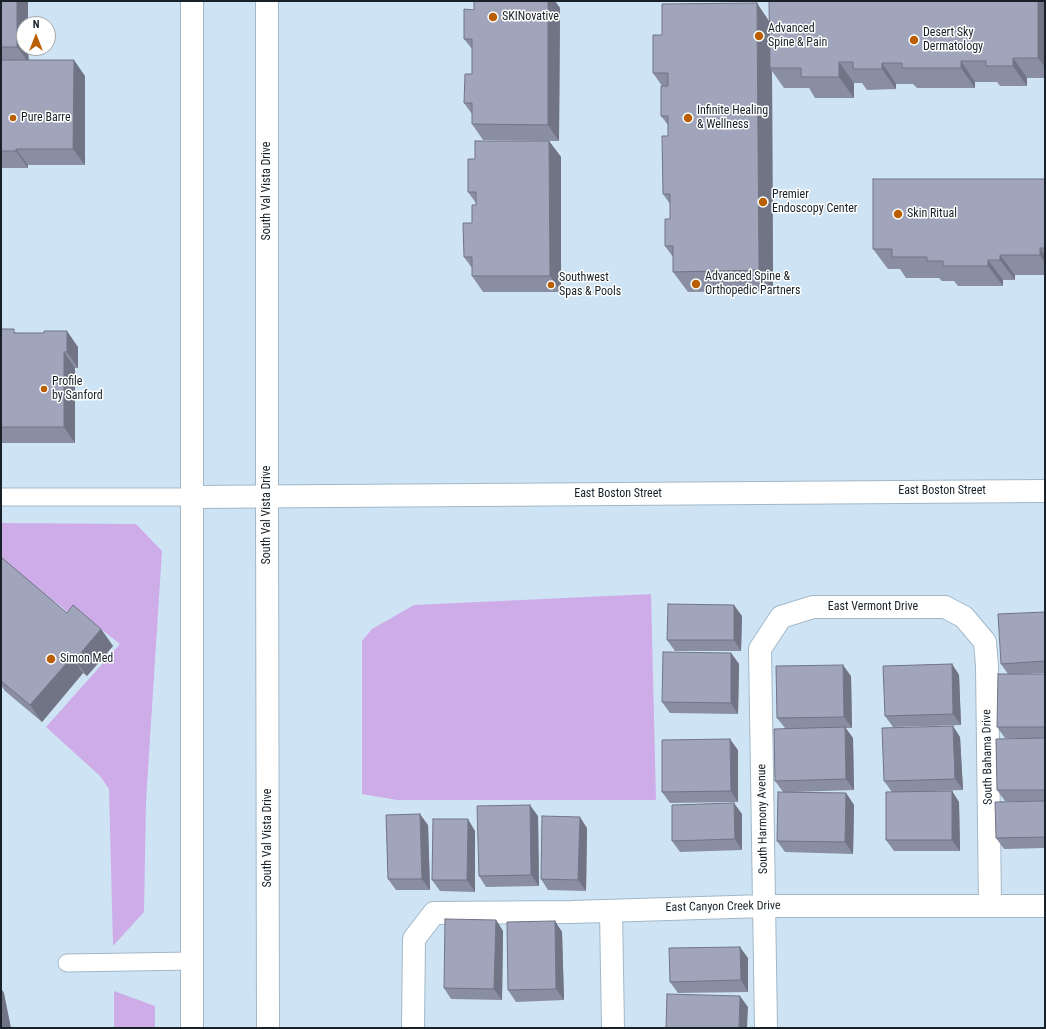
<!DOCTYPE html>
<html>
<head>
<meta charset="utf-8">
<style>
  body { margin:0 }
  #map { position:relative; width:1046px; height:1029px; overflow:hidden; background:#cee4f5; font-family:"Roboto Condensed",sans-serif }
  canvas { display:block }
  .frame { position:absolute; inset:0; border:2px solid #182127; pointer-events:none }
  .north { position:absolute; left:16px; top:16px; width:40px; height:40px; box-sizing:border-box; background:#fff; border:1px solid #a3a6a9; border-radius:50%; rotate:0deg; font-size:11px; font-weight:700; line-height:16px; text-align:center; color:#182127 }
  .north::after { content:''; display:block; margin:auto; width:14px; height:18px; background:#b95f01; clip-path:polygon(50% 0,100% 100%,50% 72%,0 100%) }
</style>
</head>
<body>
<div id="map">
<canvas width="1046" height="1029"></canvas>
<div class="frame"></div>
<div class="north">N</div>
</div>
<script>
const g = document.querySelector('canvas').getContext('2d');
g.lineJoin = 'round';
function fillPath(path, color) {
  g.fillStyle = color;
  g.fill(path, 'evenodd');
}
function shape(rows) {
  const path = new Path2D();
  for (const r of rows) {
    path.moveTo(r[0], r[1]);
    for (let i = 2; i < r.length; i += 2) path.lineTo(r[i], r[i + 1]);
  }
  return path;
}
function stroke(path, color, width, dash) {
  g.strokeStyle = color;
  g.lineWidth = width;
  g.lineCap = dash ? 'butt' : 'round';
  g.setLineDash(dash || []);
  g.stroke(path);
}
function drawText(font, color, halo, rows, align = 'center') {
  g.font = font + ' "Roboto Condensed",sans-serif';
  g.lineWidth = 3;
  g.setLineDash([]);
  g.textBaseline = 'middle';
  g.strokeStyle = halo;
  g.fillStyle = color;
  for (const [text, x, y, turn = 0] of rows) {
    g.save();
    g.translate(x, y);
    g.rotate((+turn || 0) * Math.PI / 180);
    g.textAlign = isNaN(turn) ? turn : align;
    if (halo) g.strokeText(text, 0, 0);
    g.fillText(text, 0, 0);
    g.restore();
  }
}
fillPath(shape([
  [1,523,136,524,162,551,146,801,144,912,113,946,109,789,100,776,46,727,120,644,82,614,77,619,8,565,1,572],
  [651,594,656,800,397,800,362,794,362,641,372,629,414,605],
  [114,991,155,1006,155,1028,114,1028]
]), '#ceace8');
const lane = shape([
  [1,497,191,497],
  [67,963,192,961]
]);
const street = shape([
  [191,497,1045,491],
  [611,911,613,1028],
  [413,1028,414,939,434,913,572,912,765,906,1045,906],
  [766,1028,760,649,781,617,813,607,945,607,964,617,985,642,987,666,990,906]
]);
const secondary = shape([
  [192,1,192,1028],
  [267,1,267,497,268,1028]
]);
stroke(lane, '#a2b8c8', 19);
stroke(street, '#a2b8c8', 24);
stroke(secondary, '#a2b8c8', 24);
stroke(lane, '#fff', 17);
stroke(street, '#fff', 22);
stroke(secondary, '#fff', 22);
fillPath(shape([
  [1,1,29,60,85,76,85,165,28,165,28,168,1,168],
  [474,1,555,1,560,8,559,141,483,140,472,124,472,114,464,103,472,74,472,49,464,39,474,10],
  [1045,1,1045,78,1027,78,1027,86,1000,86,997,82,975,82,975,88,917,88,913,84,896,84,896,89,867,90,862,83,854,83,854,98,815,98,809,88,784,88,772,71,773,291,688,292,673,272,673,257,665,246,670,219,670,204,663,194,668,136,668,125,661,116,662,86,653,73,662,35,769,21],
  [549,141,561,157,561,292,483,292,472,276,472,268,464,257,476,205,476,203,468,192,475,159],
  [1045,179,1045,275,1015,275,1015,280,1003,280,1003,286,958,286,954,281,942,281,939,278,906,278,900,269,888,269,873,249],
  [1,329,78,347,78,368,75,368,75,443,1,443],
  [1,557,67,613,101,629,113,646,87,676,83,673,42,722,5,691,1,685],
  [1045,612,1045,673,1019,674,1045,674,1045,801,1005,801,997,790,1026,738,1005,738,997,727,1008,674,1001,664],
  [742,616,741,651,675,651,667,640],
  [731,653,739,664,738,714,670,713,662,702],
  [952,664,959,675,961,725,893,727,885,716],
  [851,676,852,728,845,728,853,738,854,790,795,792,846,793,854,805,853,854,785,852,777,841,783,792,775,781,785,728,777,718],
  [960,737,963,790,904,792,952,791,959,802,960,851,894,851,886,840,892,792,884,781],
  [738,750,738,802,670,803,662,792],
  [1045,801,1045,848,1004,849,996,838],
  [742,814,742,850,680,852,672,841],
  [538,816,539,886,486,887,479,876],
  [428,825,430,890,396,890,388,879],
  [587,828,586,891,548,890,541,879],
  [475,831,475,892,440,891,432,880],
  [496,920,503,931,502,1000,451,999,444,988],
  [555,921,562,932,564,1000,516,1002,508,990],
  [748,958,748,992,678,993,670,982]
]), '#8a8ea2');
fillPath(shape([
  [17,1,28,1,28,24,24,24,24,48,28,48,29,63,17,47],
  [548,1,555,1,560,8,559,141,548,125],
  [1038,1,1045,1,1045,67,1038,58],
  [757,3,771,24,770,68,772,71,773,291,759,270],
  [1013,58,1027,78,1027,86,1013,66],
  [74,60,85,76,85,165,73,149],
  [961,61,975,82,975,88,961,68],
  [839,62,854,83,854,98,839,77],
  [882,63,896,84,896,89,882,69],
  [549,141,561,157,561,292,550,276],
  [16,149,28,165,28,168,16,151],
  [1040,248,1045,255,1045,263,1040,255],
  [1000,255,1015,275,1015,280,1000,260],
  [988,260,1003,280,1003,286,988,266],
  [67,331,78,347,78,368,67,352],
  [64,352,75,368,75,443,64,427],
  [734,605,742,616,741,651,734,640],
  [101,629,113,646,87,676,75,660],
  [731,653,739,664,738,714,731,703],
  [72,657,83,673,42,722,30,705],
  [952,664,959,675,961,725,953,714],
  [843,665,851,676,852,728,844,717],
  [953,726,960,737,963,790,955,779],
  [845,727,853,738,854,790,846,779],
  [730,739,738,750,738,802,731,791],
  [952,791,959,802,960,851,952,840],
  [846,793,854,805,853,854,845,842],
  [734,803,742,814,742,850,735,839],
  [530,805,538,816,539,886,531,875],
  [420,814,428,825,430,890,422,879],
  [580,817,587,828,586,891,578,880],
  [468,819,475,831,475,892,467,880],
  [496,920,503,931,502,1000,494,989],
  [555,921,562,932,564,1000,556,989],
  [740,947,748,958,748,992,741,980],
  [1,988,4,993,11,1028,1,1028],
  [740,996,748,1007,747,1028,739,1028]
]), '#707484');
const building = shape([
  [1,1,17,1,17,47,1,47,1,1],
  [474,1,548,1,548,125,472,124,472,103,464,103,465,74,472,74,472,39,464,39,464,9,474,10,474,1],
  [769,1,1038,1,1038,58,1013,58,1013,66,986,66,986,61,961,61,961,68,902,68,902,63,882,63,882,69,853,69,853,62,839,62,839,77,801,77,801,68,770,68,769,1],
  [757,3,759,270,673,272,673,246,665,246,665,219,670,219,670,194,663,194,662,136,668,136,668,116,661,116,661,86,668,86,668,73,653,73,653,35,662,35,662,4,757,3],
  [1,60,74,60,73,149,16,149,16,151,1,151,1,60],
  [475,141,549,141,550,276,472,276,472,257,464,257,463,223,472,223,472,205,476,205,476,192,468,192,468,159,475,159,475,141],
  [873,179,1045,179,1045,248,1040,248,1040,255,1000,255,1000,260,988,260,988,266,943,266,943,261,927,261,927,257,892,257,892,249,873,249,873,179],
  [1,329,14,329,14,333,44,333,44,331,67,331,67,352,64,352,64,427,1,427,1,329],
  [1,557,67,613,73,605,101,629,75,660,72,657,30,705,1,681,1,557],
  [668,604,734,605,734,640,667,640,668,604],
  [1045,612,1045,661,1001,664,998,614,1045,612],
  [663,652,731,653,731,703,662,702,663,652],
  [952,664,953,714,885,716,883,666,952,664],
  [843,665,844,717,777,718,776,666,843,665],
  [998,674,1045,674,1045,727,997,727,998,674],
  [953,726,955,779,884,781,882,728,953,726],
  [845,727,846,779,775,781,774,729,845,727],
  [1045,738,1045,790,997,790,996,739,1045,738],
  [730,739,731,791,662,792,662,740,730,739],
  [952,791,952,840,886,840,886,792,952,791],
  [778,792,846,793,845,842,777,841,778,792],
  [1045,801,1045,837,996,838,995,802,1045,801],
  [734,803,735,839,672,841,672,805,734,803],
  [530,805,531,875,479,876,477,806,530,805],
  [420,814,422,879,388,879,386,815,420,814],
  [542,816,580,817,578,880,541,879,542,816],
  [433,819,468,819,467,880,432,880,433,819],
  [445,919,496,920,494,989,444,988,445,919],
  [555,921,556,989,508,990,507,922,555,921],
  [740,947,741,980,670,982,669,948,740,947],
  [667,994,740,996,739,1028,666,1028,667,994]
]);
fillPath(building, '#a0a5bc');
stroke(building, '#707484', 1);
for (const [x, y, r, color] of [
  [493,17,5,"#b95f01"],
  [759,36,5,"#b95f01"],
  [914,40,5,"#b95f01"],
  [13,118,4,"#b95f01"],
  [688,118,5,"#b95f01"],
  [763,202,5,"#b95f01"],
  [898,214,5,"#b95f01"],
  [696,284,5,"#b95f01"],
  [551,285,4,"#b95f01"],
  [44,389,4,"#b95f01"],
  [51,659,5,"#b95f01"]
]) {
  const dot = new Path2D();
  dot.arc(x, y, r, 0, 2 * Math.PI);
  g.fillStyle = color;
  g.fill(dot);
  stroke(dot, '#fff', 1.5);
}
drawText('12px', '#182127', '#fff', [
  ["SKINovative",502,17],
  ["Advanced",768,29],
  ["Spine & Pain",768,43],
  ["Desert Sky",923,33],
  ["Dermatology",923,47],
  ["Infinite Healing",697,111],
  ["& Wellness",697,125],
  ["Pure Barre",21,118],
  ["Premier",772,195],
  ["Endoscopy Center",772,209],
  ["Skin Ritual",907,214],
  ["Advanced Spine &",705,277],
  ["Orthopedic Partners",705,291],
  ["Southwest",559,278],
  ["Spas & Pools",559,292],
  ["Profile",52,382],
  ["by Sanford",52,396],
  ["Simon Med",60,659]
], 'left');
drawText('12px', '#182127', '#fff', [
  ["South Val Vista Drive",267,191,-90],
  ["East Boston Street",942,491],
  ["East Boston Street",618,494],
  ["South Val Vista Drive",267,515,-90],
  ["East Vermont Drive",873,607],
  ["South Bahama Drive",988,757,-91],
  ["South Harmony Avenue",763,819,-91],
  ["South Val Vista Drive",268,838,-90],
  ["East Canyon Creek Drive",723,907,-1]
]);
</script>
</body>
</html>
